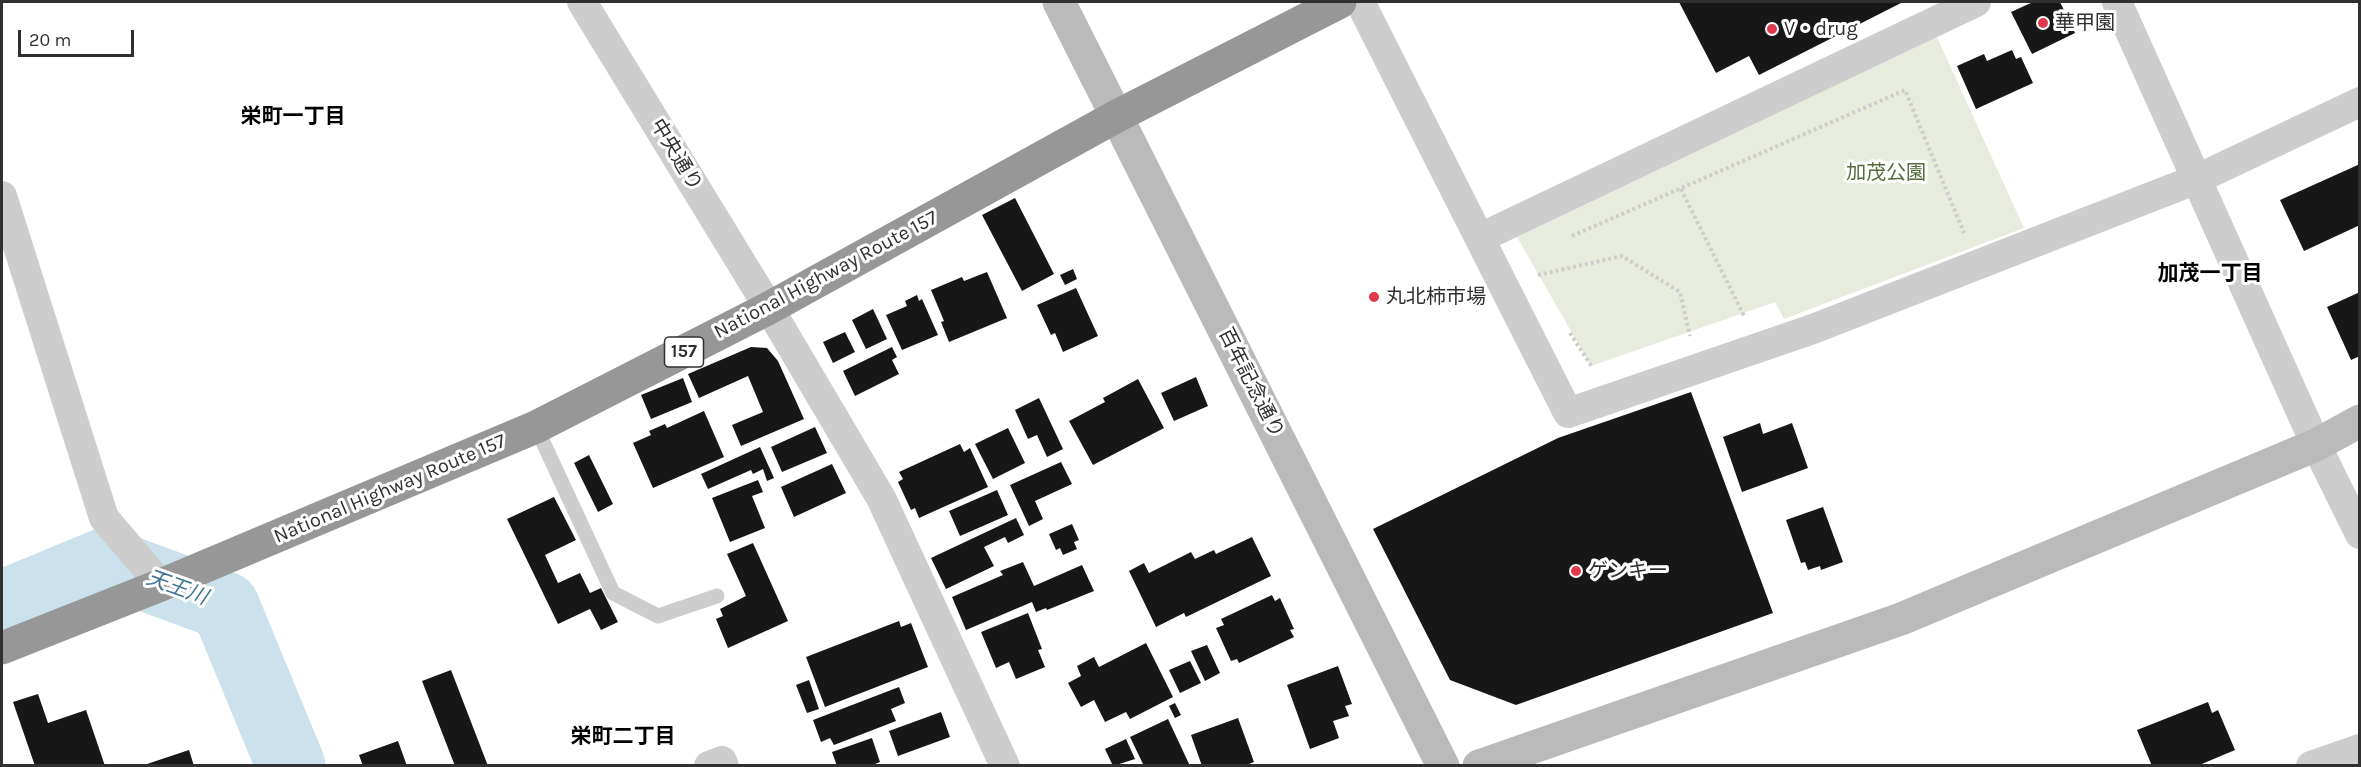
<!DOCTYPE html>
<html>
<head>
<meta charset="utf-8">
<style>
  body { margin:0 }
  #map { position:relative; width:2361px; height:767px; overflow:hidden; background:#fff; font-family:Karla,sans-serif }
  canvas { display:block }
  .frame { position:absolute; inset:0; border:3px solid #303030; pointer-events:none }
  .scale { position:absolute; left:18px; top:30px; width:116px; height:27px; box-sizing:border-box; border:3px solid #303030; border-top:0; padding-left:8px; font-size:18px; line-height:21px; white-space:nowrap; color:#303030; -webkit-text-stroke:4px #fff; paint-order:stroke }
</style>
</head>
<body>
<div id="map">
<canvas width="2361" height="767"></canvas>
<div class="frame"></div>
<div class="scale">20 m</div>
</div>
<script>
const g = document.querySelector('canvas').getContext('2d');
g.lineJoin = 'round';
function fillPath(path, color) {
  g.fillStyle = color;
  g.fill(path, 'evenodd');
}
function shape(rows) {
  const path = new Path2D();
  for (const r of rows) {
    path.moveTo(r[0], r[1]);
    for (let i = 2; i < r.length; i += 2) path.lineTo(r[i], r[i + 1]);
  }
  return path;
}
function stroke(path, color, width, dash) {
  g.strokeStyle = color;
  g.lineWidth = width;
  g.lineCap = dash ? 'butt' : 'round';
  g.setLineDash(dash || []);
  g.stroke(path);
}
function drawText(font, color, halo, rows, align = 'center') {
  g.font = font + ' Karla,"Noto Sans JP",sans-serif';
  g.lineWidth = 6;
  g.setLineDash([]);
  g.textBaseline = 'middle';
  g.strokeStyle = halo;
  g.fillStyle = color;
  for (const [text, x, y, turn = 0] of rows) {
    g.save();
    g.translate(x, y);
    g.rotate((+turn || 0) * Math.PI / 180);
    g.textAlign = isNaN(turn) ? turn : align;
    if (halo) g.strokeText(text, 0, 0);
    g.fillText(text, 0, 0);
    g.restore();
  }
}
fillPath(shape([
  [1937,37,2024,228,1784,319,1775,302,1591,366,1517,237]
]), '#e7ecde');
stroke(shape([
  [2,605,106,562,225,606,291,766]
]), '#cbe1ec', 69);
fillPath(shape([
  [1679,2,1903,2,1759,75,1749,56,1716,73],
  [2033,2,2060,2,2075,33,2032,54,2011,12],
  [2012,50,2016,59,2021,57,2033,83,1976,109,1957,66,1984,54,1987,61],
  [2360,164,2360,225,2304,251,2280,200],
  [1015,198,1054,274,1022,291,982,215],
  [1073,269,1077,279,1065,285,1060,275],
  [987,272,1007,318,949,342,941,322,944,321,931,290,962,277,964,281],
  [1076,288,1098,336,1063,352,1055,333,1051,335,1037,305],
  [2360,292,2360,356,2351,360,2327,307],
  [917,295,919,301,922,299,938,335,902,350,886,315,907,306,905,301],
  [873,309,887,339,866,349,852,320],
  [845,332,855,352,833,363,823,342],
  [751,347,767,348,778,361,804,419,741,446,732,425,763,412,748,376,699,398,688,374],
  [892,347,897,357,892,360,899,374,855,396,843,371],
  [1196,377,1208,406,1174,421,1161,393],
  [683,378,692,402,651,419,641,395],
  [1138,379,1164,428,1093,465,1069,421,1105,402,1103,398],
  [1691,392,1773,613,1516,705,1450,680,1373,529,1558,438],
  [1039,398,1063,449,1047,457,1037,435,1028,439,1015,410],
  [704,411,724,457,653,488,633,443,651,435,649,431,665,424,667,428],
  [1760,423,1763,434,1792,423,1808,468,1742,492,1723,437],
  [815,427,827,453,782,472,771,447],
  [1008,428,1025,463,993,479,975,444],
  [960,444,964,452,970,448,988,487,919,518,915,508,911,510,898,482,903,479,899,472],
  [760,447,774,478,767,481,763,469,753,474,751,470,708,489,701,474],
  [589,455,613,504,598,512,574,463],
  [1061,462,1072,484,1035,501,1043,519,1029,526,1010,485],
  [832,464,846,493,794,517,781,487],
  [758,480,763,492,752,496,765,528,730,542,712,498],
  [997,490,1008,515,960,536,949,511],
  [554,497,576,540,545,555,558,583,580,573,590,593,601,588,618,622,601,630,590,609,558,624,507,519],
  [1823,507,1843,562,1821,570,1820,566,1808,570,1805,562,1801,563,1786,520],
  [1016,518,1024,535,1008,543,1005,537,984,547,994,566,946,589,931,558],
  [1072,524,1079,540,1074,542,1077,549,1063,555,1060,548,1056,550,1049,534],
  [1252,537,1271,576,1186,617,1184,613,1156,627,1129,571,1144,563,1149,573,1191,552,1195,559,1214,550,1216,554],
  [753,543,788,621,728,648,716,619,723,616,720,609,746,596,727,554],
  [1023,562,1034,586,1082,565,1094,591,1047,610,1046,608,1036,612,1032,602,966,630,952,597,1003,575,1000,571],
  [1272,595,1275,601,1280,598,1294,629,1290,630,1294,637,1239,663,1237,659,1231,661,1216,628,1224,625,1221,619],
  [1028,613,1042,649,1038,650,1045,667,1016,679,1009,662,996,668,981,632],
  [899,621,901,627,911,623,928,667,825,707,806,657],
  [1146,643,1173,697,1130,719,1126,712,1105,722,1094,700,1081,707,1068,683,1081,676,1077,666,1094,657,1099,667],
  [1207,645,1220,673,1205,681,1191,651],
  [1190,661,1201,683,1180,693,1169,670],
  [1338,666,1352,704,1345,706,1349,716,1333,721,1339,738,1310,749,1287,685],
  [451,670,488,766,455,766,422,681],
  [809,680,819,709,807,713,796,685],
  [899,687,905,703,891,709,896,721,834,745,830,738,821,742,813,720],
  [38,694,48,723,86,710,105,766,35,766,13,702],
  [2208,702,2212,713,2218,710,2235,750,2197,766,2152,766,2137,730],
  [1175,703,1181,715,1175,718,1169,706],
  [941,712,950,737,898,756,889,731],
  [1238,718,1254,762,1244,766,1202,766,1191,735],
  [1168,719,1190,766,1144,766,1130,737],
  [872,738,880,762,870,766,837,766,832,752],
  [1126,739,1135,759,1113,766,1105,749],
  [398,741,407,766,363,766,359,755],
  [189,750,194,766,144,766,144,765]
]), '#171717');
stroke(shape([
  [1681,189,1744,316],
  [1572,236,1905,90,1964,233],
  [1538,275,1622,256,1680,292,1690,336],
  [1570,333,1592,367]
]), '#cdcdcd', 4, [3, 3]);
stroke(shape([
  [536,427,613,593,658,616,717,596]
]), '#cdcdcd', 15);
stroke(shape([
  [582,2,769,308,881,498,1005,766],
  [1360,2,1568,413,1813,329,2197,179,2360,102],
  [2117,2,2316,445,2360,534],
  [2,196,104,518,161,585],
  [1480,238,1976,2],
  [709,766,722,761,724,766],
  [2311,766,2360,749]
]), '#cdcdcd', 30);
stroke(shape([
  [1059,2,1443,766],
  [1479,766,1901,619,2316,445,2360,421]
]), '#bababa', 33);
stroke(shape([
  [2,648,161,585,536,427,769,308,1117,116,1340,2]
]), '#979797', 33);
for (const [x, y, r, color] of [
  [2043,23,6,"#e1384c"],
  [1772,29,6,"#e1384c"],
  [1374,297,6,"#e1384c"],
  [1576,571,6,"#e1384c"]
]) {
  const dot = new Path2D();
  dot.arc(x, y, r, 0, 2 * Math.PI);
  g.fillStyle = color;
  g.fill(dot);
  stroke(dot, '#fff', 2);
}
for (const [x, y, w] of [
  [684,352,39]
]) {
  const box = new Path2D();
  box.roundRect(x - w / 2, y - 15, w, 30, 4.5);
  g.fillStyle = '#fff';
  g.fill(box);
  stroke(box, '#303030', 1.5);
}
drawText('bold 18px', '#303030', null, [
  ["157",684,352]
]);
drawText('20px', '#303030', '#fff', [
  ["華甲園",2055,23],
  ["V・drug",1784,29],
  ["丸北柿市場",1386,297],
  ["ゲンキー",1588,571]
], 'left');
drawText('20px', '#303030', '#fff', [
  ["中央通り",676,155,59],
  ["National Highway Route 157",826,275,-28],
  ["百年記念通り",1251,383,63],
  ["National Highway Route 157",390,489,-23]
]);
drawText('20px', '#556b3e', '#fff', [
  ["加茂公園",1886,173]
]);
drawText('bold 21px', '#000', '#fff', [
  ["栄町一丁目",293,117],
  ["加茂一丁目",2210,274],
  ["栄町二丁目",623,737]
]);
drawText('italic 21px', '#3f7591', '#fff', [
  ["天王川",177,588,20]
]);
</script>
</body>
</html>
